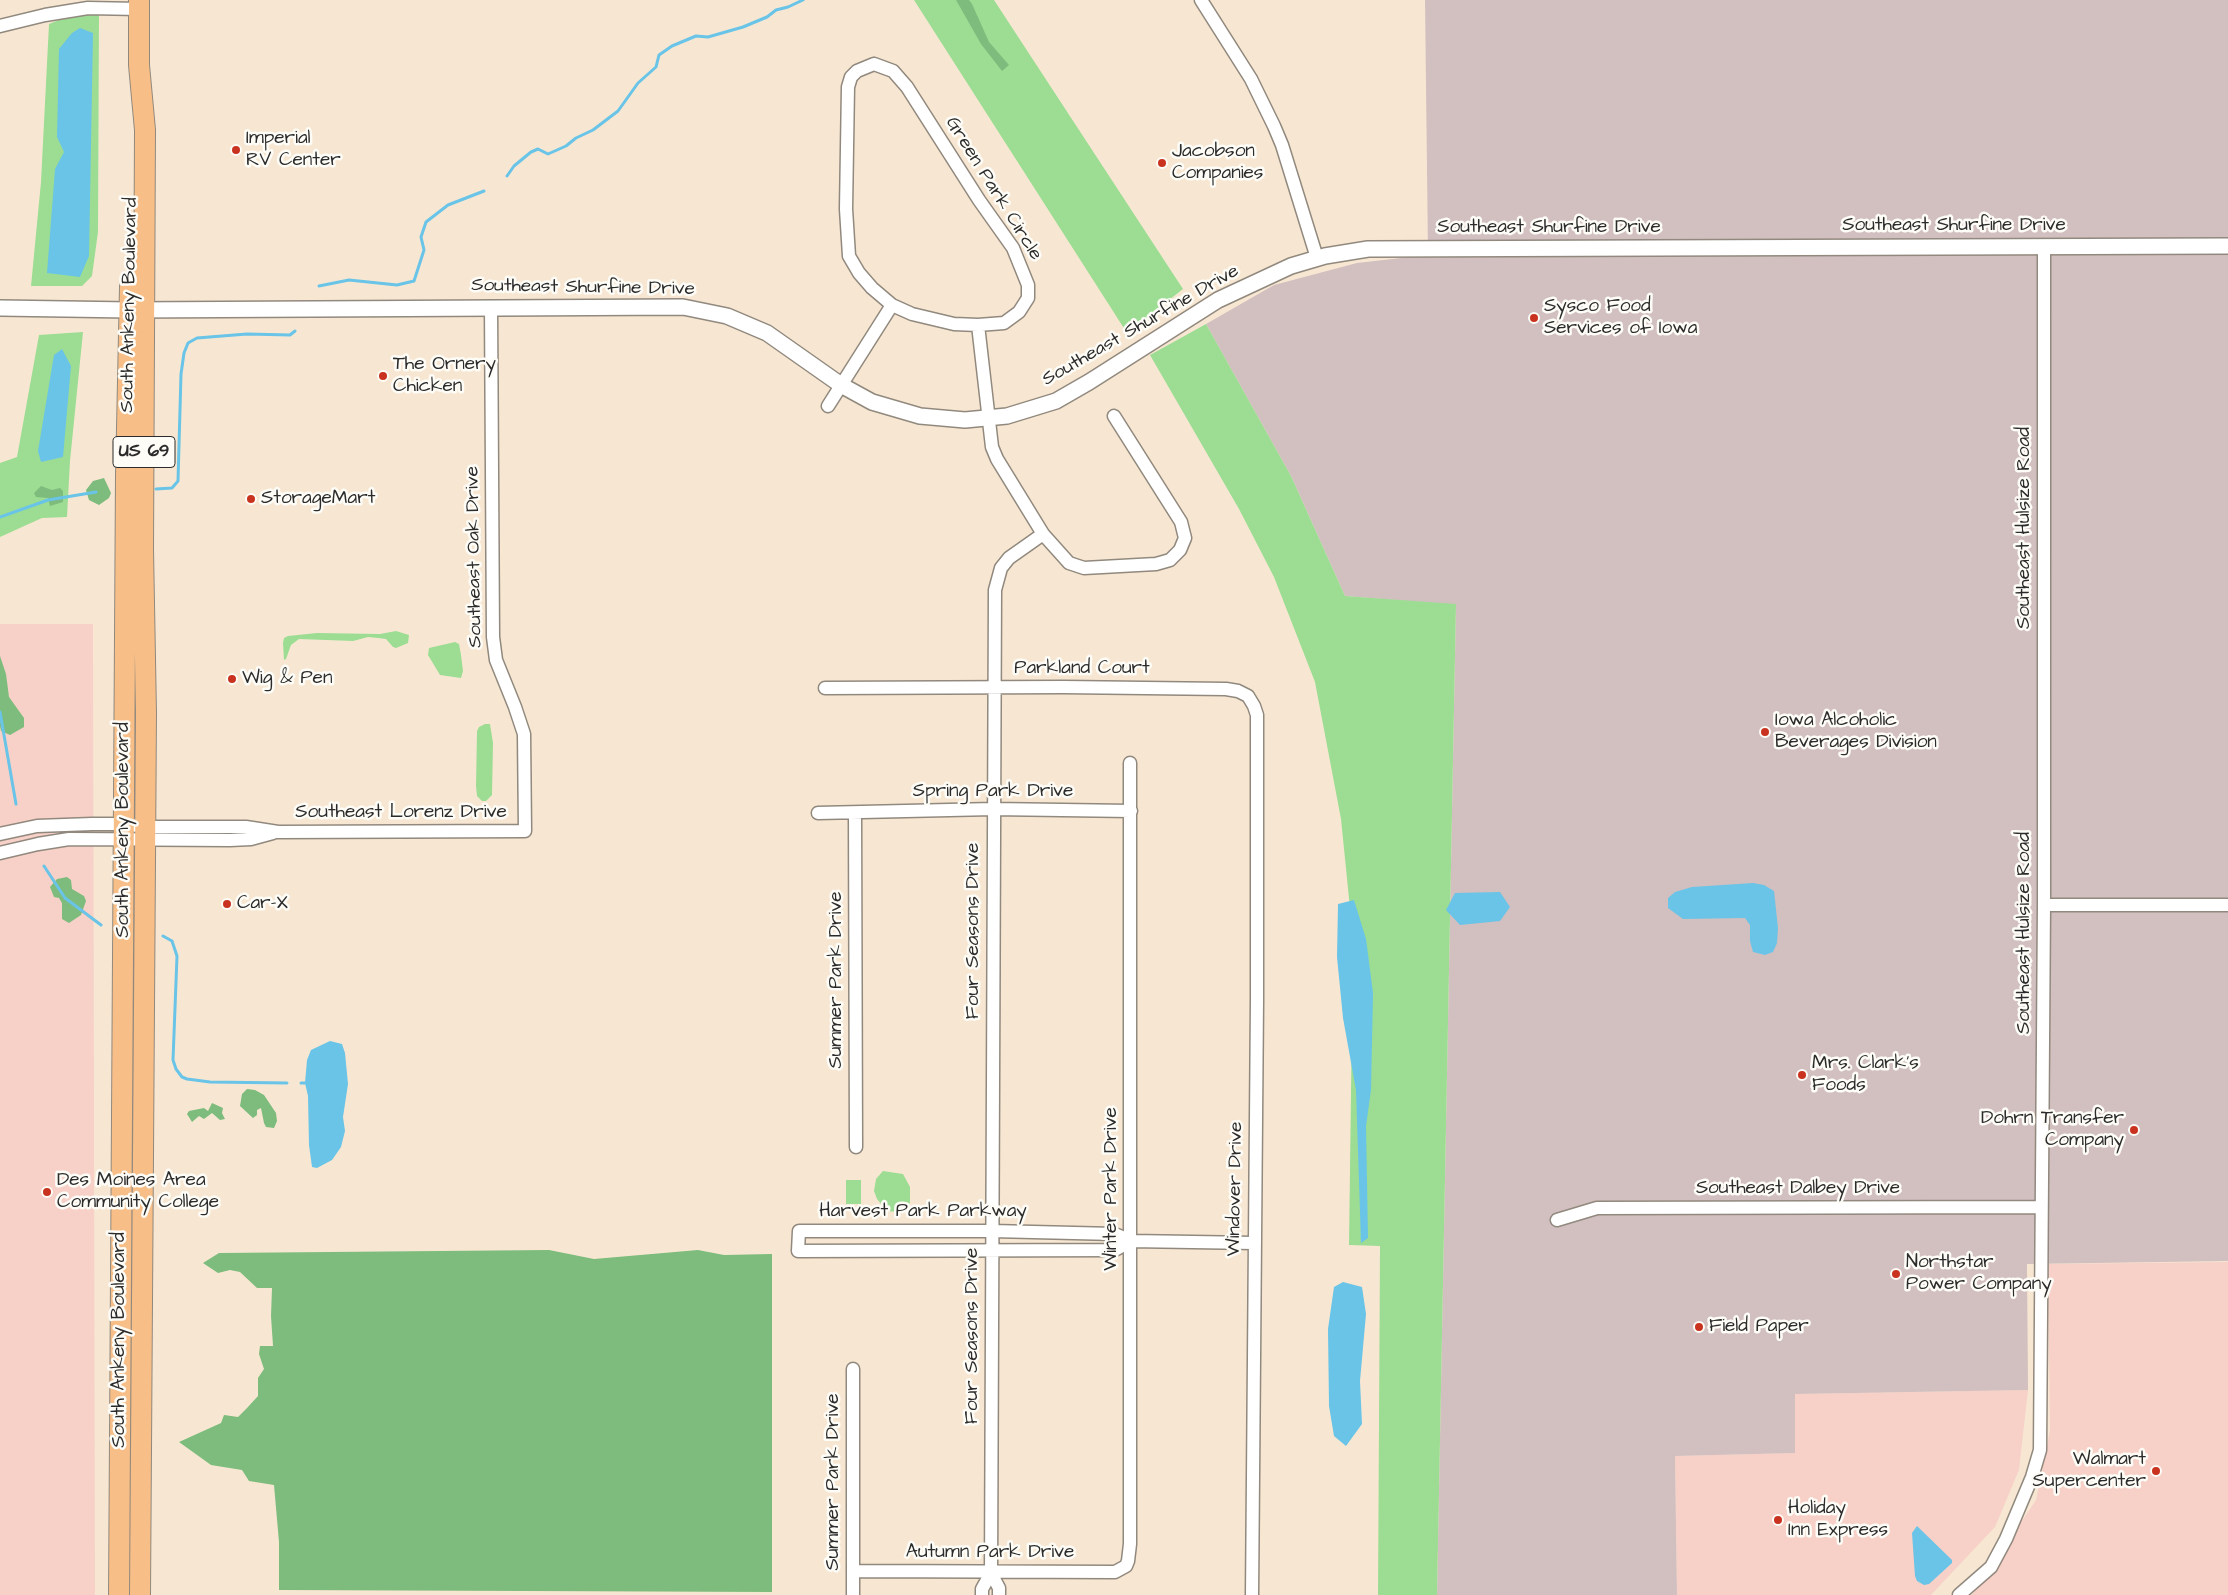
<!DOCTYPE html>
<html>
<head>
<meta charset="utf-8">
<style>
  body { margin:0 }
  canvas { display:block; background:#f7e7d2 }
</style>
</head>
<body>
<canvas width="2228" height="1595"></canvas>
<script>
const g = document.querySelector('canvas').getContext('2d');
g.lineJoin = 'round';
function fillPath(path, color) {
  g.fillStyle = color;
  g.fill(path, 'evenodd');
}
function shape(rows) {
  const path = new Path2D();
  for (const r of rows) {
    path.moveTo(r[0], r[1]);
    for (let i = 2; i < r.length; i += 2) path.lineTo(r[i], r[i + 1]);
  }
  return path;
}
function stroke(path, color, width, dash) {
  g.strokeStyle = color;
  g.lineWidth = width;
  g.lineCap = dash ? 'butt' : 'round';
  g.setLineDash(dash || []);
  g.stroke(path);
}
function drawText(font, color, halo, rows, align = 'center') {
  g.font = font + ' "Architects Daughter",sans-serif';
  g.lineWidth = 5;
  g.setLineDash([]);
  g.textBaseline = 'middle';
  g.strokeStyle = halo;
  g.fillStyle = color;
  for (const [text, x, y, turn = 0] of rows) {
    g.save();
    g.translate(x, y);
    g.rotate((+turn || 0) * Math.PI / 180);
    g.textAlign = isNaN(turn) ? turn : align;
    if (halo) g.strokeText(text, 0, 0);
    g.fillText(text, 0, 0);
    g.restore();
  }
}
fillPath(shape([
  [0,624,93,624,95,1595,0,1595],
  [2228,1262,2228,1595,1972,1595,2036,1500,2050,1431,2048,1264],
  [2028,1390,2019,1470,1995,1527,1931,1595,1677,1595,1675,1456,1795,1453,1794,1394]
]), '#f7d1c8');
fillPath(shape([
  [1425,0,2228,0,2228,1261,2027,1264,2028,1390,1795,1394,1795,1453,1675,1456,1677,1595,1437,1595,1456,605,1345,596,1291,476,1206,324,1274,285,1357,263,1428,255]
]), '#d2bfc0');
fillPath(shape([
  [914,0,994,0,1183,289,1127,333],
  [99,11,98,232,92,276,82,286,31,286,41,182,49,24,79,12],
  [1206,324,1291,476,1345,596,1456,604,1437,1595,1378,1595,1380,1246,1349,1245,1353,938,1341,819,1315,682,1274,577,1239,509,1150,355],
  [83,332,70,461,67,517,42,518,0,537,0,463,17,457,39,335],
  [396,631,409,635,408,643,396,648,393,647,386,639,378,638,368,637,353,641,299,639,291,645,286,659,284,660,283,643,284,638,288,636,317,633,380,634],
  [455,642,459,644,461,655,463,671,461,678,440,675,428,655,429,648],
  [485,724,490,724,493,743,492,795,486,801,482,801,477,796,476,786,477,731,479,727],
  [883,1171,903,1174,910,1187,910,1203,898,1212,887,1211,877,1199,874,1191,876,1179],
  [846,1180,861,1180,861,1204,846,1204]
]), '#9cdd93');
fillPath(shape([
  [956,0,969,0,972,4,989,42,1009,65,1002,71,981,44],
  [104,478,111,493,109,498,99,505,89,500,86,490,93,481],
  [41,486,52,490,60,488,63,491,63,502,50,506,48,498,36,497,34,493],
  [0,656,6,674,9,697,24,718,24,727,10,735,1,731,0,726],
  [67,877,71,880,72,889,84,896,86,901,81,915,69,923,62,919,62,903,59,898,54,897,50,887,57,879],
  [247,1089,255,1090,264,1095,276,1113,277,1121,274,1128,266,1127,264,1123,261,1108,257,1110,257,1115,253,1118,240,1106,242,1094],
  [212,1103,223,1108,222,1113,225,1119,220,1120,212,1113,204,1119,199,1116,192,1122,187,1114,189,1111,204,1108,208,1111],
  [549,1250,594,1259,698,1250,724,1255,772,1254,772,1592,279,1590,279,1542,274,1485,249,1481,242,1470,211,1465,179,1442,221,1423,224,1415,238,1417,247,1408,258,1396,258,1378,264,1369,259,1354,260,1346,273,1346,271,1316,272,1288,257,1288,240,1272,230,1270,218,1273,203,1263,219,1253]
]), '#7dbc7d');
fillPath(shape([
  [80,28,93,33,89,256,80,277,47,273,55,169,64,152,57,137,59,49,72,33],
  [62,349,71,366,63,457,41,462,38,451,54,355],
  [1753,883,1764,885,1774,891,1778,928,1777,943,1773,952,1765,955,1753,952,1750,941,1750,925,1745,918,1683,919,1668,908,1668,898,1675,892,1692,887],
  [1500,892,1510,907,1500,921,1460,925,1446,910,1455,893],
  [1354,900,1366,939,1373,993,1371,1090,1366,1126,1368,1238,1361,1243,1356,1090,1343,1018,1337,957,1338,904],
  [330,1041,342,1044,345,1053,348,1084,343,1117,345,1131,341,1147,332,1160,317,1168,312,1167,309,1145,308,1096,305,1083,307,1060,311,1050],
  [1343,1282,1362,1287,1366,1314,1360,1381,1362,1424,1346,1446,1334,1436,1329,1406,1328,1329,1334,1287],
  [1917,1526,1952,1560,1952,1563,1929,1584,1924,1585,1917,1581,1915,1576,1912,1533]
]), '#69c4e7');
stroke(shape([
  [507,176,514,166,531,152,538,149,548,154,566,146,576,138,593,130,618,111,638,83,656,67,659,55,672,46,696,36,708,37,743,27,767,17,776,10,788,7,803,0],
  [319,286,349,280,397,285,414,281,424,250,421,237,426,222,448,205,484,191],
  [156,489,172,488,178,481,181,374,184,353,188,343,197,338,247,334,290,335,295,331],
  [0,517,48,500,96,492],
  [0,712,16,804],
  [44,866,65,898,101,925],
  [163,936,172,941,177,956,173,1060,176,1069,182,1077,187,1079,210,1082,287,1083],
  [301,1083,305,1083]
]), '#69c4e7', 3);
const minor = shape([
  [1201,0,1251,79,1274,126,1282,145,1317,258],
  [0,26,45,15,88,8,139,9],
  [874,64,893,71,907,87,979,200,1013,248,1028,285,1028,298,1019,312,1004,323,978,325,954,324,912,314,892,305,872,288,859,273,849,256,846,209,848,87,851,77,857,71,874,64],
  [978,325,992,447,997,459,1043,534,1069,563,1084,568,1156,564,1170,560,1180,550,1185,538,1181,522,1114,416],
  [828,406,892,305],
  [825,688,1063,687,1226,689,1238,691,1248,696,1254,706,1257,715,1257,1000,1252,1595],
  [818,813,993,809,1131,811],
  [855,813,856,1147],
  [0,834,37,826,92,824,124,824,145,827,246,827,278,832,525,831,524,734,515,707,496,660,493,637,491,307],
  [0,853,38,844,69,839,230,840,251,839,273,833],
  [2044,905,2228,905],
  [1557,1220,1597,1208,2041,1207],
  [1131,1241,1115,1250,798,1251,799,1231,992,1231,1115,1234,1131,1241,1254,1243],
  [853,1571,1115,1572,1126,1566,1128,1561,1130,1544,1130,763],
  [853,1595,853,1369],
  [982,1595,982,1589,991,1573],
  [999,1595,999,1588,991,1573,995,590,1001,568,1009,558,1043,534],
  [1959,1595,1991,1567,2006,1539,2032,1477,2040,1450,2044,905,2044,246]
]);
const tertiary = shape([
  [0,308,130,310,683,307,727,316,767,333,841,385,872,402,920,416,965,420,1007,416,1056,401,1089,382,1218,300,1291,266,1325,256,1368,249,2228,246]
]);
const primary = shape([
  [139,0,139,65,145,130,143,549,146,713,140,1595],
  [119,1595,126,475,130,287]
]);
stroke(minor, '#91897e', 15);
stroke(tertiary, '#91897e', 18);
stroke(primary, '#91897e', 22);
stroke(minor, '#fff', 12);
stroke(tertiary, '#fff', 15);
stroke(primary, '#f7be87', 20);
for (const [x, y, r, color] of [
  [236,150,5,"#c8321e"],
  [1162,163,5,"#c8321e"],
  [1534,318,5,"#c8321e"],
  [383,376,5,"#c8321e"],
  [251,499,5,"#c8321e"],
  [232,679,5,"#c8321e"],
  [1765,732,5,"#c8321e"],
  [227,904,5,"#c8321e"],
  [1802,1075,5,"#c8321e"],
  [2134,1130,5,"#c8321e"],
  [47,1192,5,"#c8321e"],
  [1896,1274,5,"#c8321e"],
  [1699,1327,5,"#c8321e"],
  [2156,1471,5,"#c8321e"],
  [1778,1520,5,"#c8321e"]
]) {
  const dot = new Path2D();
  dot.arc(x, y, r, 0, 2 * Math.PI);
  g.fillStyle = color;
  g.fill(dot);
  stroke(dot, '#fdfcf7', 2);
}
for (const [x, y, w] of [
  [144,452,62]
]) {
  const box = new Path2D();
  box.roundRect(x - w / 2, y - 15.5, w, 31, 4);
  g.fillStyle = '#fdfcf7';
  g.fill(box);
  stroke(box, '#2b2b2b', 1);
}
drawText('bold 18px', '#2b2b2b', null, [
  ["US 69",144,452]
]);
drawText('19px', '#2b2b2b', '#fdfcf7', [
  ["Imperial",246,139],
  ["RV Center",246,161],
  ["Jacobson",1172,152],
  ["Companies",1172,174],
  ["Sysco Food",1544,307],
  ["Services of Iowa",1544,329],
  ["The Ornery",393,365],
  ["Chicken",393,387],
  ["StorageMart",261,499],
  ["Wig & Pen",242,679],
  ["Iowa Alcoholic",1775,721],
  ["Beverages Division",1775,743],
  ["Car-X",237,904],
  ["Mrs. Clark's",1812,1064],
  ["Foods",1812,1086],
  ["Dohrn Transfer",2124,1119,"right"],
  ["Company",2124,1141,"right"],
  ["Des Moines Area",57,1181],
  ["Community College",57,1203],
  ["Northstar",1906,1263],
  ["Power Company",1906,1285],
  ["Field Paper",1709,1327],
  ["Walmart",2146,1460,"right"],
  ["Supercenter",2146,1482,"right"],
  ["Holiday",1788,1509],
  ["Inn Express",1788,1531]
], 'left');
drawText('19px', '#2b2b2b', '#fdfcf7', [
  ["Green Park Circle",993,189,58],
  ["Southeast Shurfine Drive",1954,226],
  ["Southeast Shurfine Drive",1549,228],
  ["Southeast Shurfine Drive",583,288,1],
  ["South Ankeny Boulevard",130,305,-89],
  ["Southeast Shurfine Drive",1141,326,-30],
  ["Southeast Hulsize Road",2025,528,-90],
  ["Southeast Oak Drive",475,557,-91],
  ["Parkland Court",1082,669],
  ["Spring Park Drive",993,792],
  ["Southeast Lorenz Drive",401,813],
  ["South Ankeny Boulevard",124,830,-90],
  ["Four Seasons Drive",974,931,-90],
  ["Southeast Hulsize Road",2025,933,-90],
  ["Summer Park Drive",837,980,-90],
  ["Winter Park Drive",1112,1189,-90],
  ["Windover Drive",1236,1189,-89],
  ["Southeast Dalbey Drive",1798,1189],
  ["Harvest Park Parkway",923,1212],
  ["Four Seasons Drive",973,1336,-90],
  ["South Ankeny Boulevard",120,1340,-90],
  ["Summer Park Drive",834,1482,-90],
  ["Autumn Park Drive",990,1553]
]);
</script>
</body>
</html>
